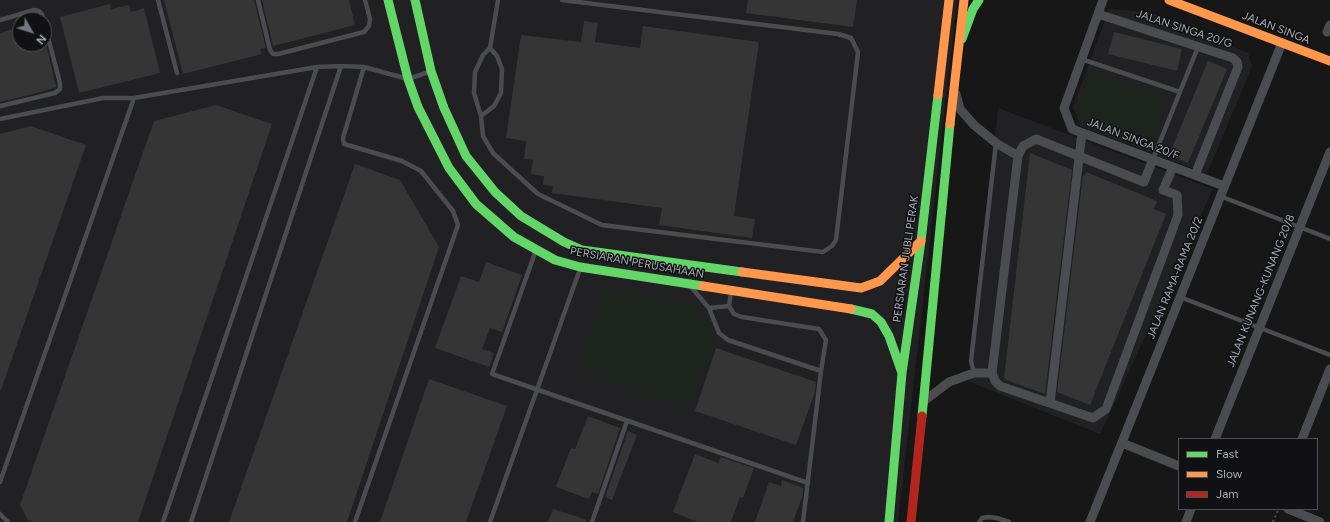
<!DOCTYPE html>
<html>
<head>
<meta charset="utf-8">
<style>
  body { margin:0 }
  #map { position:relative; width:1330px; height:522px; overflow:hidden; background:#171717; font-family:Figtree,sans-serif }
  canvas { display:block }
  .legend { position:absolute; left:1178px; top:438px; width:140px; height:72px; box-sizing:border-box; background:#111113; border:1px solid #4d4f55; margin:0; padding:5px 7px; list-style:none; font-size:12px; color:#a8adb8 }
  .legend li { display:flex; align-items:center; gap:8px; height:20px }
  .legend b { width:20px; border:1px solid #4d4f55 }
  .north { position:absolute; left:12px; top:12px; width:40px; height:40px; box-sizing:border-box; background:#111113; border:1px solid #4d4f55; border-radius:50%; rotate:129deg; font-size:11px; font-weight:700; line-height:16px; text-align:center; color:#a8adb8 }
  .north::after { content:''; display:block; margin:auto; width:14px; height:18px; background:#757880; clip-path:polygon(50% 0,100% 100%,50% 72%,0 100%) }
</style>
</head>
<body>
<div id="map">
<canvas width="1330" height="522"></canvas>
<ul class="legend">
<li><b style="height:5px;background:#63d668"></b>Fast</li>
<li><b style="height:5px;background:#ff974d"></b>Slow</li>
<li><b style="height:5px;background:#b3261e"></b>Jam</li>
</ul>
<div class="north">N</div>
</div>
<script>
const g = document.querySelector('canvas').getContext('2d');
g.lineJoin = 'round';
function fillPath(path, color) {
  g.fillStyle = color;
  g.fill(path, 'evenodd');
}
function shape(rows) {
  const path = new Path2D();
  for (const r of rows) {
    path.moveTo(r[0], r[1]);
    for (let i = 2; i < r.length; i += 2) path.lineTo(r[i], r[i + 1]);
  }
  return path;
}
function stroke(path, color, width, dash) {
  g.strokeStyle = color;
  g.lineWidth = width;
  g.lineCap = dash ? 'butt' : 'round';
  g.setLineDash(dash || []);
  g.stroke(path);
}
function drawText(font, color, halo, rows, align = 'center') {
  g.font = font + ' Figtree,sans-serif';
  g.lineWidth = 3;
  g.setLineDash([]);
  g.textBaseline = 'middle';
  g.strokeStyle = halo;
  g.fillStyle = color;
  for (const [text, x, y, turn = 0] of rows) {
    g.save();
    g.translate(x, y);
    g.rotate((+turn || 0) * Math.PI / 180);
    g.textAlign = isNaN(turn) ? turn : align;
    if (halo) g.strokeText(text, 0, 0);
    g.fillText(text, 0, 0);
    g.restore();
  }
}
fillPath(shape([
  [0,0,957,0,898,522,0,522],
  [20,20,44,20,44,44,20,44],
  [1109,9,1149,12,1248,53,1252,66,1207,174,1080,126,1073,107],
  [998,108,1213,189,1100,434,970,382]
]), '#212123');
fillPath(shape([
  [1091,69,1167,97,1149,147,1082,122,1077,108],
  [605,288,697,303,714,339,688,410,576,370]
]), '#1d241e');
fillPath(shape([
  [164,0,254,0,266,48,260,49,262,54,183,74],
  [262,0,349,0,355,25,273,46],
  [748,0,857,0,853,27,746,13],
  [110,4,111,9,129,5,131,12,144,8,160,73,79,93,60,17],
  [584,21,598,23,595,42,640,48,643,26,759,42,734,216,755,219,752,238,659,225,662,208,552,193,553,186,543,185,544,176,531,174,533,160,524,159,526,141,506,138,521,35,581,42],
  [20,27,20,44,46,44,56,87,41,92,0,102,0,33],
  [1114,32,1182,49,1177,71,1108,54],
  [1208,61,1227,69,1188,163,1169,155],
  [216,105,272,124,138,522,35,522,28,520,20,505,154,121],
  [31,126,86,145,1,390,0,389,0,134],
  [1030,153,1072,170,1045,394,1004,379],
  [355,164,400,180,439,247,347,522,229,522],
  [1086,172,1157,201,1154,209,1166,214,1090,405,1057,392,1083,175,1085,176],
  [486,262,522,275,502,332,490,328,482,349,494,353,489,367,435,348,461,276,479,282],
  [716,348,816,382,815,392,796,445,695,411],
  [429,379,507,406,466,522,380,522],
  [588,416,620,428,598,494,592,492,589,499,556,487,571,448,575,449],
  [628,431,637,435,612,500,605,497],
  [695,454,718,463,721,457,754,468,743,498,740,497,731,522,698,522,673,512],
  [782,480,803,488,803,494,793,522,755,522,769,482,781,486],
  [553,509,587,520,586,522,548,522]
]), '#353536');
stroke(shape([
  [1273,522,1278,510]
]), '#4d4e52', 2, [2, 3]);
stroke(shape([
  [158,0,177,73],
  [258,0,270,50,273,54,278,54,364,32,369,26,370,19,365,0],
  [498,0,490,48,483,55,475,72,474,93,481,116,483,136,493,153,538,194,602,225,823,252,832,246,836,240,858,52,851,38,838,34,562,0],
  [0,20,34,10,39,11,42,14,43,20],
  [1081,59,1180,92],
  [0,106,55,93,60,89,60,83,44,22],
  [481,116,494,106,501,93,502,69,497,56,490,48],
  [0,119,103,98,134,98],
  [1153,159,1198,47],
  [1220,196,1330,239],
  [536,250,492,374,808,483],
  [691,287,709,308,719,333,728,340,821,371,826,340,819,329,742,317,734,314,729,306,731,292],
  [1180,297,1330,355],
  [709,308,729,306],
  [974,373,971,361,996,143],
  [0,482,134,98,317,67,341,66,364,67,408,79,429,72],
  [0,514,8,522],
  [163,522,317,67],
  [191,522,341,66],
  [355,522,458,225,453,211,421,171,402,161,344,144,343,138,364,67],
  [490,522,580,269],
  [592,522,627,421],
  [803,522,821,371],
  [979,522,982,518,988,517,997,518,1009,522]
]), '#4b4c50', 4.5);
stroke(shape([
  [1103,0,1064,108,1072,129,1224,186],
  [1098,14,1233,58,1237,62,1238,67,1195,175],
  [1327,32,1330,25],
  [956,94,960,109,974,125,996,143,1018,156],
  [1153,159,1144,182,1036,139,1023,146,1018,156,992,373,995,381,1000,386,1093,418,1106,409,1178,215,1177,195,1163,190,1173,167],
  [924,401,949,382,974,373,992,373],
  [1050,403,1082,133],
  [1215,439,1330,152],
  [1302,439,1330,369],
  [1122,443,1179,466],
  [1288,509,1320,522],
  [1090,522,1282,43],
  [1186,522,1191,509]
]), '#4b4c50', 9);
stroke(shape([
  [388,0,408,79,418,107,449,168,476,204,514,237,555,260,580,267,703,286],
  [415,0,431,71,444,108,466,156,495,192,521,216,564,242,582,250,742,272],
  [962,39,973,9,979,0],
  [851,309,872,314,881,322,889,336,902,373],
  [922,416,950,124],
  [889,522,902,373,921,241,938,95]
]), '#63d668', 9);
stroke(shape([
  [1169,0,1330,61],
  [938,95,949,0],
  [950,124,964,0],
  [742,272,861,288,880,281,921,241],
  [703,286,851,309]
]), '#ff974d', 9);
stroke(shape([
  [911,522,922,416]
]), '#b3261e', 9);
drawText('11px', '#a8adb8', '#111113', [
  ["JALAN SINGA",1276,28,21],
  ["JALAN SINGA 20/G",1184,29,18],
  ["JALAN SINGA 20/F",1133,139,21],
  ["PERSIARAN JUBLI PERAK",906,259,-82],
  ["PERSIARAN PERUSAHAAN",637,263,10],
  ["JALAN RAMA-RAMA 20/2",1175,278,-68],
  ["JALAN KUNANG-KUNANG 20/8",1261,291,-68]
]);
</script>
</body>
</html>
